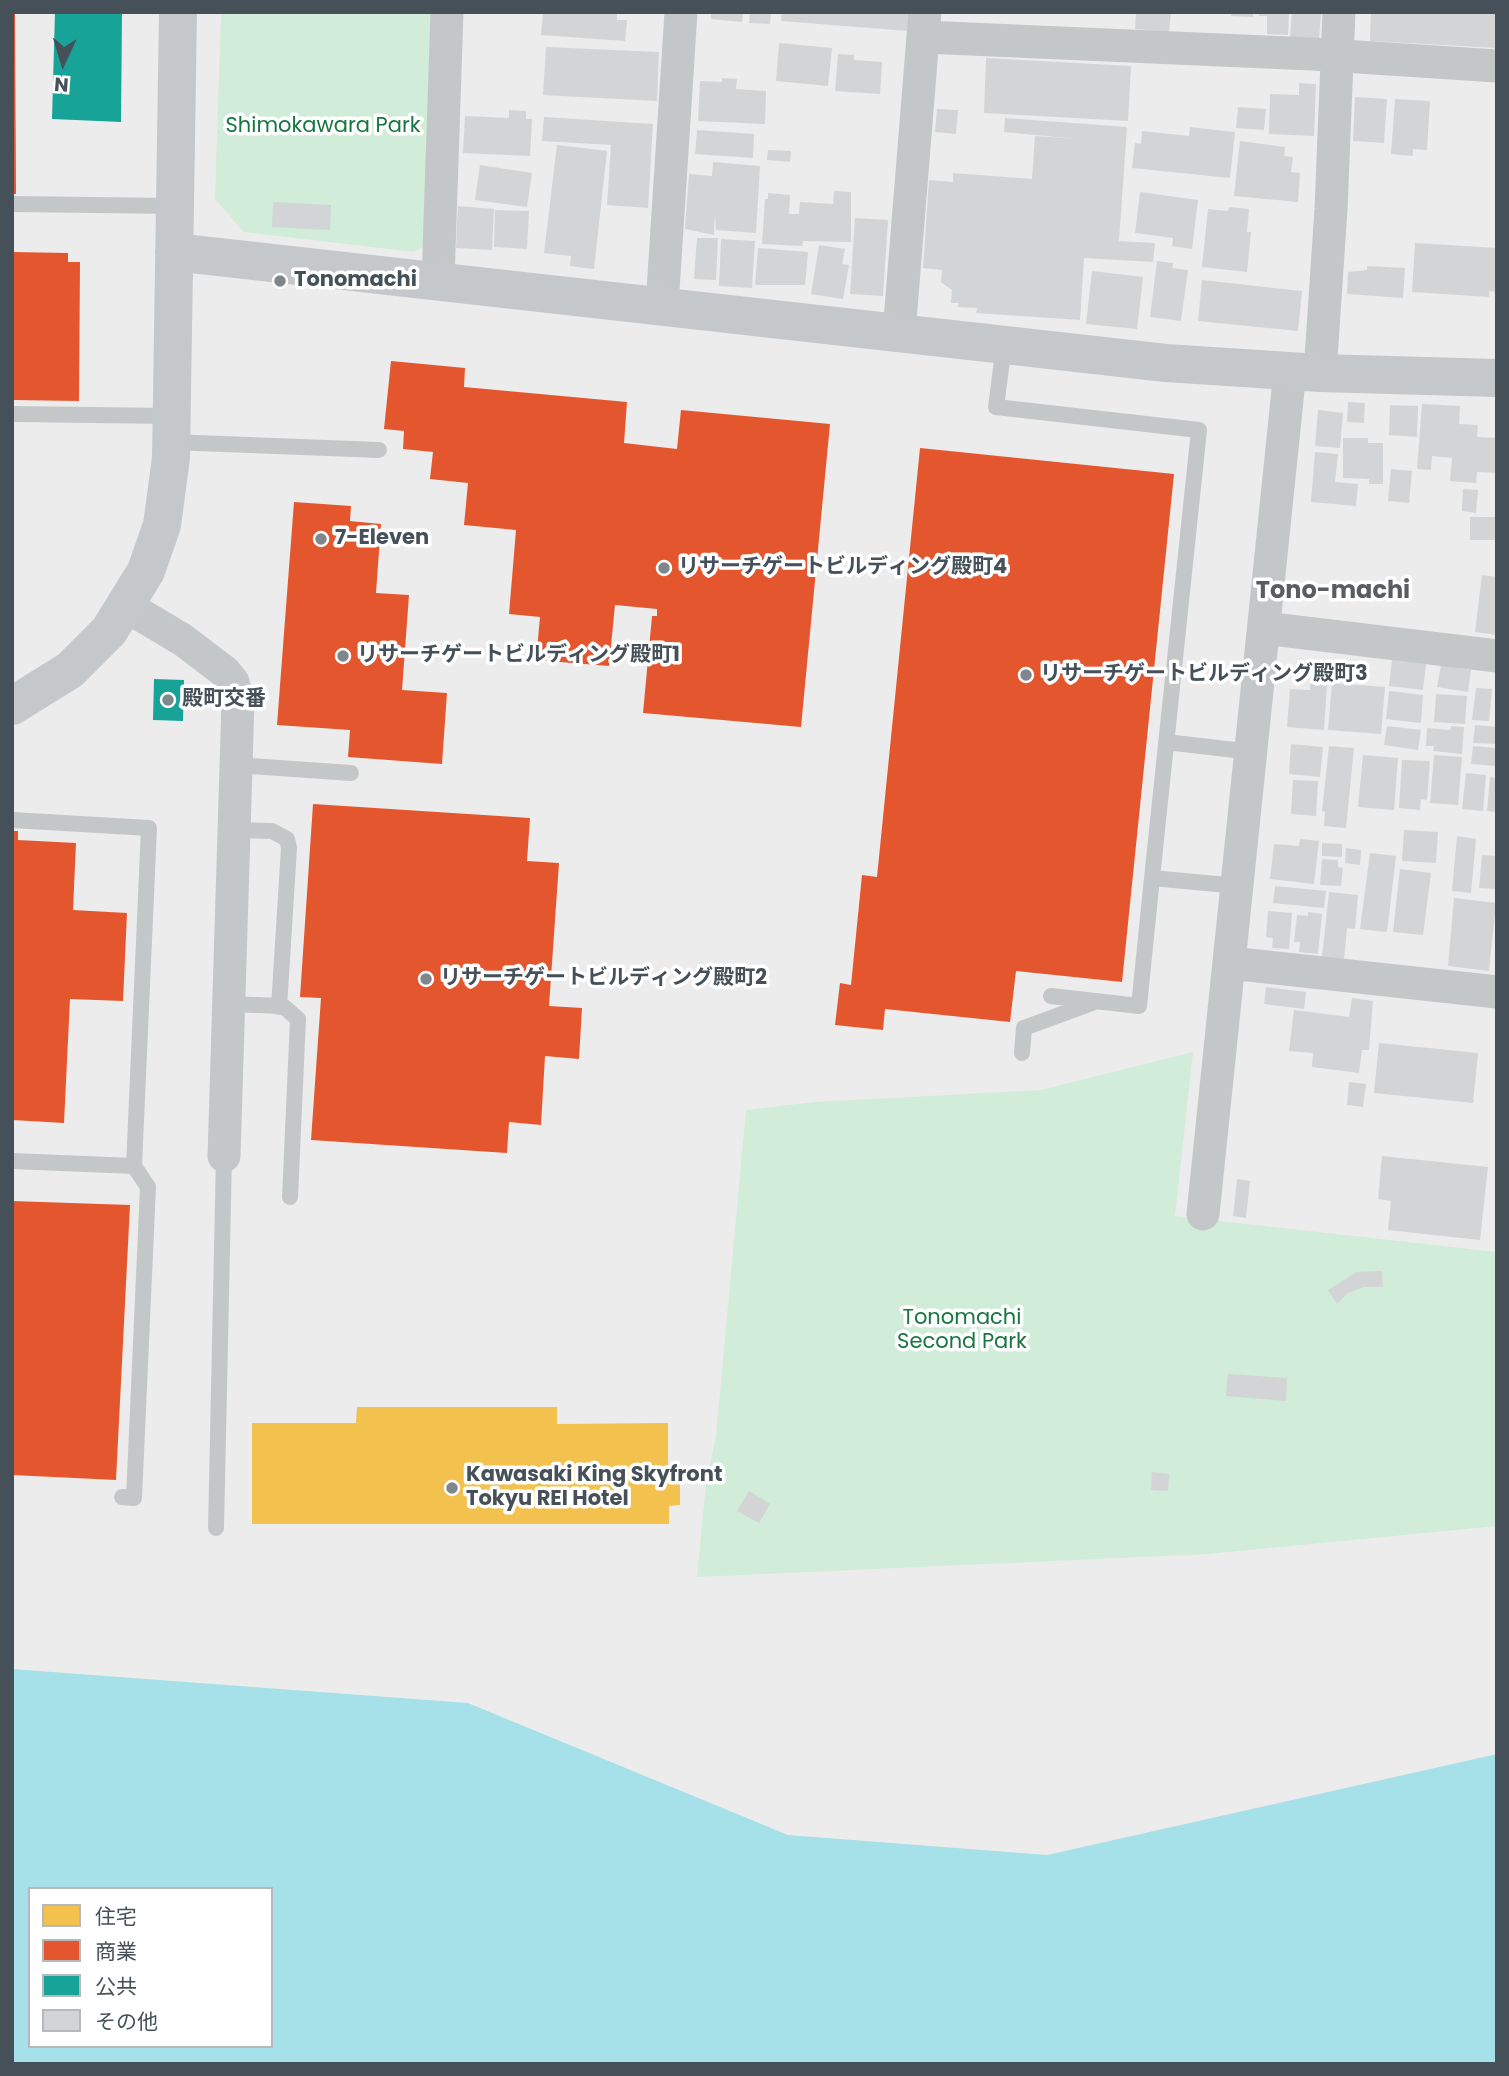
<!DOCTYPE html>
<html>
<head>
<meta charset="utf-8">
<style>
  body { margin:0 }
  #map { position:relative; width:1509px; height:2076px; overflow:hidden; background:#edecec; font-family:Poppins,"Noto Sans JP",sans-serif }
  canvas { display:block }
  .frame { position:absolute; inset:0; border:14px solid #455058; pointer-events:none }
  .legend { position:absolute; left:28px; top:1887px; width:245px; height:161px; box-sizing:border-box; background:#fff; border:2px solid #b5b9bc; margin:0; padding:9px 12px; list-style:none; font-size:21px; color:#455058 }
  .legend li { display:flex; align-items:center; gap:14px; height:35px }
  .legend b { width:35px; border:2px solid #b5b9bc }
  .north { position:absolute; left:28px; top:28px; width:70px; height:70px; -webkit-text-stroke:5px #fff; paint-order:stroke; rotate:184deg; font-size:19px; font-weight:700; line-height:28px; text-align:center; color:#455058 }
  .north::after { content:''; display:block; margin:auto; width:24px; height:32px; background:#455058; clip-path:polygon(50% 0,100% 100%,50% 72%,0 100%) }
</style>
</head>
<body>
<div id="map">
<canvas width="1509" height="2076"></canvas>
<div class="frame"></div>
<ul class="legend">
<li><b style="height:19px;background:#f2c14e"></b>住宅</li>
<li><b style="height:19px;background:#e4572e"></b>商業</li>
<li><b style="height:19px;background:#17a398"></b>公共</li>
<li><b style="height:19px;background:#d3d4d5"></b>その他</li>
</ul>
<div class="north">N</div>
</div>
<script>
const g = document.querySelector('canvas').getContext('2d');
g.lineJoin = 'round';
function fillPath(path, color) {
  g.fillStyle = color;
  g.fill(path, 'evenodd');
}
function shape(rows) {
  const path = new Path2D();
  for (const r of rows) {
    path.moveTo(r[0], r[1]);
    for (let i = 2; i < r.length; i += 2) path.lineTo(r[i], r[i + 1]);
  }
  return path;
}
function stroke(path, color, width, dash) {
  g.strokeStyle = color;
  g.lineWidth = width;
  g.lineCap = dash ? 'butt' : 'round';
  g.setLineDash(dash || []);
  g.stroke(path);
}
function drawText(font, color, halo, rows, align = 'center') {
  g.font = font + ' Poppins,"Noto Sans JP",sans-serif';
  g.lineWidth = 7;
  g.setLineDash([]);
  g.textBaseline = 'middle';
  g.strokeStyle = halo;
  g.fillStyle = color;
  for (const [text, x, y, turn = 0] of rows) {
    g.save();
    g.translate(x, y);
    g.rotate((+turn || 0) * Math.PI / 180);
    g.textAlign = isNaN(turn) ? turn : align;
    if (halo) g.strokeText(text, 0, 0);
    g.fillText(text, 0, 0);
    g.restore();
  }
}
fillPath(shape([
  [221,12,432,12,424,246,414,252,244,232,215,199],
  [1193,1052,1175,1216,1497,1252,1497,1526,1208,1554,697,1577,706,1484,716,1436,746,1110,815,1102,1041,1090]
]), '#d1ecd9');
fillPath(shape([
  [12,1669,468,1703,788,1835,1047,1855,1497,1754,1497,2064,12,2064],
  [30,1889,271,1889,271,2046,30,2046]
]), '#a6e1e9');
fillPath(shape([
  [357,1407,557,1407,557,1424,668,1423,668,1472,680,1472,680,1505,669,1506,669,1524,252,1524,252,1423,356,1423]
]), '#f2c14e');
fillPath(shape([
  [12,12,15,12,16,194,12,194],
  [12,252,68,253,68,262,80,262,79,401,12,400],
  [391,361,465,368,464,387,627,402,624,443,677,449,681,410,830,424,801,727,643,713,652,616,657,616,657,609,615,605,609,666,536,660,540,617,509,614,516,530,464,525,468,483,430,479,433,452,403,449,404,431,384,429],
  [920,448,1174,474,1122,982,1016,971,1010,1022,885,1009,883,1030,835,1025,840,983,851,985,862,875,877,877],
  [294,502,351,506,350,521,381,524,376,593,409,595,402,690,447,693,442,764,348,757,350,730,277,725],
  [313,804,530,818,527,861,559,863,549,1006,582,1008,579,1059,545,1056,541,1125,509,1122,507,1153,311,1140,321,998,300,997],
  [12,831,18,831,18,840,76,843,73,910,127,913,123,1001,70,999,64,1123,12,1120],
  [12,1201,130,1205,116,1480,12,1475]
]), '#e4572e');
fillPath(shape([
  [55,12,122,12,121,122,52,119],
  [154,679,184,680,183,721,153,720]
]), '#17a398');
fillPath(shape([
  [543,12,617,12,617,20,627,20,625,41,541,35],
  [711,12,743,12,742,22,711,19],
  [750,12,771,12,770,24,749,23],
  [782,12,909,12,908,31,781,21],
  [1136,12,1171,12,1169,32,1135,29],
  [1232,12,1253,12,1253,17,1231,16],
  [1260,12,1289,12,1288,35,1267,34,1267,16,1259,16],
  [1292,12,1321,12,1319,41,1290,38],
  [1371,12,1497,12,1497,48,1370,41],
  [779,43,832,48,828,86,776,81],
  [546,47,659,52,657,101,543,95],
  [838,54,854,55,854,60,882,62,880,94,835,91],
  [986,58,1131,66,1128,121,984,113],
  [722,78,737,79,736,89,766,91,765,124,698,121,700,81,722,82],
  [1299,83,1316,84,1314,136,1269,134,1270,94,1299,95],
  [1355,97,1387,99,1384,143,1353,141],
  [1395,99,1430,101,1427,150,1413,149,1413,156,1391,154],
  [1238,107,1266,109,1264,130,1236,128],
  [937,109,958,110,956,134,935,132],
  [509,110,526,111,526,119,532,119,530,156,463,153,465,116,509,118],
  [544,117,653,124,648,208,607,205,611,145,542,141],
  [1005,118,1127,127,1119,241,1155,243,1153,262,1084,258,1080,320,976,313,977,308,958,307,959,303,951,303,952,290,941,282,942,270,923,268,929,180,953,182,953,173,1032,179,1035,136,1077,139,1004,132],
  [1190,127,1235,132,1230,178,1132,168,1135,143,1141,144,1142,131,1189,136],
  [697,130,754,134,753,158,695,154],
  [1240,141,1285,147,1284,156,1293,157,1291,172,1300,173,1298,202,1234,196],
  [557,145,607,151,594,269,570,266,571,256,544,253],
  [768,150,791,151,790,162,767,160],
  [713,162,760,166,756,233,716,230,715,214,714,235,685,229,689,174,712,176],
  [480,165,532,173,527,207,475,200],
  [834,191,851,192,851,242,803,241,802,246,762,244,765,199,768,199,768,193,790,195,789,214,799,214,800,202,833,204],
  [1140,192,1198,200,1192,249,1172,246,1173,238,1135,233],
  [273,202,331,205,330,230,272,227],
  [458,206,494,209,492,250,456,248],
  [1229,207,1249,209,1247,232,1251,232,1247,272,1202,267,1208,209,1228,211],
  [495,210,529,211,527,249,494,247],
  [855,218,888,220,883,296,850,294],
  [697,238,718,238,716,280,694,279],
  [721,239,755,241,752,288,719,286],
  [1415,243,1497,248,1497,292,1489,291,1489,297,1412,292],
  [819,245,845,249,842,264,849,265,843,299,811,294],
  [758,248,808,252,805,285,755,285],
  [1157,261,1173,263,1172,268,1188,270,1181,321,1150,317],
  [1367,266,1405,268,1403,298,1347,294,1348,272,1367,270],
  [1092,271,1143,277,1137,329,1086,324],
  [1202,280,1302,291,1298,331,1198,321],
  [1348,402,1365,403,1364,423,1347,422],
  [1422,404,1460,406,1459,424,1478,425,1477,437,1497,438,1497,473,1477,472,1476,483,1450,481,1452,458,1432,456,1431,470,1417,469],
  [1390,405,1418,406,1417,437,1389,435],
  [1318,410,1343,413,1340,448,1315,446],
  [1343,438,1368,438,1368,443,1383,443,1383,484,1369,484,1369,479,1343,478],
  [1315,452,1338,454,1335,482,1358,484,1356,506,1311,502],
  [1391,469,1412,471,1409,503,1388,501],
  [1463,489,1478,490,1476,513,1462,511],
  [1470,517,1497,517,1497,540,1470,540],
  [1482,575,1497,577,1497,635,1475,632],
  [1392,660,1426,664,1423,690,1389,686],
  [1441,665,1471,670,1468,692,1437,687],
  [1332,683,1385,687,1381,734,1328,730],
  [1310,684,1327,685,1324,730,1287,727,1290,689,1310,690],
  [1476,688,1492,689,1489,721,1472,720],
  [1389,691,1423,695,1421,723,1386,719],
  [1436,694,1467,696,1465,724,1434,722],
  [1475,725,1497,727,1497,744,1473,743],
  [1387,726,1421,730,1418,750,1384,745],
  [1451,726,1464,727,1462,754,1433,751,1434,746,1426,746,1427,728,1450,730],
  [1291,744,1323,747,1320,777,1289,774],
  [1329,746,1354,748,1346,828,1324,826,1325,812,1322,811],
  [1473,746,1497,748,1497,766,1471,764],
  [1363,755,1398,758,1394,810,1358,807],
  [1434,755,1462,757,1458,805,1430,803],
  [1402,760,1430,761,1427,800,1421,799,1420,810,1399,808],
  [1466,773,1486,775,1483,811,1462,809],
  [1490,777,1497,778,1497,812,1487,811],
  [1293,780,1318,781,1316,816,1291,814],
  [1404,830,1438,832,1436,863,1402,861],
  [1457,836,1476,839,1471,893,1452,891],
  [1300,839,1319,841,1314,884,1270,879,1274,844,1299,846],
  [1322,843,1342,844,1342,857,1322,856],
  [1346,848,1361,850,1360,865,1345,863],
  [1370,853,1396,856,1387,932,1360,929],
  [1482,855,1497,856,1497,889,1479,888],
  [1322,859,1338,860,1338,867,1343,868,1341,886,1320,885],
  [1400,869,1431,873,1423,935,1393,932],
  [1275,886,1326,891,1324,908,1273,903],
  [1329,892,1358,895,1355,929,1347,928,1344,959,1322,957],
  [1454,898,1496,903,1489,971,1448,966],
  [1268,911,1292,913,1289,949,1272,948,1273,938,1266,937],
  [1308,912,1322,914,1318,954,1299,952,1300,942,1294,942,1297,915,1308,916],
  [1266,987,1306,992,1304,1009,1264,1004],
  [1352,998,1373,1001,1369,1050,1362,1050,1359,1073,1312,1067,1313,1053,1289,1051,1294,1010,1349,1017],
  [1379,1043,1478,1053,1473,1103,1374,1093],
  [1349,1082,1366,1084,1363,1107,1347,1105],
  [1382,1156,1488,1167,1480,1240,1388,1230,1391,1201,1378,1199],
  [1237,1179,1250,1181,1246,1218,1233,1216],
  [1382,1271,1383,1287,1364,1287,1348,1293,1337,1304,1328,1290,1357,1272],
  [1228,1374,1287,1378,1286,1401,1226,1396],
  [1152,1472,1169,1474,1168,1491,1151,1490],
  [749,1491,770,1504,759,1523,737,1511]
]), '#d3d4d5');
stroke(shape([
  [12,204,174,206],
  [1004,345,996,407,1199,430,1152,878,1238,886],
  [12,414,172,416],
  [171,442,379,450],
  [1166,742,1252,752],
  [236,765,351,773],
  [12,820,149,828,134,1166],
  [234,830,272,831,287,839,289,848,279,1007],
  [1051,996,1139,1006,1152,878],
  [229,1004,283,1006,298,1019,290,1197],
  [1022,1053,1024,1028,1092,1003],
  [12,1161,134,1166,148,1187,134,1498,122,1497],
  [216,1528,224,1156]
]), '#c4c7c8', 16);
stroke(shape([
  [924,37,1312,54,1497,66],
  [438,281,447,12],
  [662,306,681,12],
  [899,333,925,12],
  [1320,373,1331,209,1339,12],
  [126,606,183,640,225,672,233,682,238,702,224,1156],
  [1264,628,1497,656],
  [1230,963,1497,992],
  [1203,1214,1290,371]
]), '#c4c7c8', 33);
stroke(shape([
  [174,252,1166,363,1320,373,1497,378],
  [12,706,70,670,109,631,146,571,162,525,171,458,178,12]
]), '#c5c8cb', 38);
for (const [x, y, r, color] of [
  [280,281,7,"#80878c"],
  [321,539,7,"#80878c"],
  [664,568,7,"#80878c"],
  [343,656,7,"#80878c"],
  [1026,675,7,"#80878c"],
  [168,700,7,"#80878c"],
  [426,979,7,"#80878c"],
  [452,1488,7,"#80878c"]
]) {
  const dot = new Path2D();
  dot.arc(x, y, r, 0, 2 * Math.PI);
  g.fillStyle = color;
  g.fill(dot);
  stroke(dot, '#fff', 2.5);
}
drawText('21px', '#197640', '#fff', [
  ["Shimokawara Park",323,127],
  ["Tonomachi",962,1319],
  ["Second Park",962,1343]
]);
drawText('bold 21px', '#455058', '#fff', [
  ["Tonomachi",294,281],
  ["7-Eleven",335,539],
  ["リサーチゲートビルディング殿町4",678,568],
  ["リサーチゲートビルディング殿町1",357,656],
  ["リサーチゲートビルディング殿町3",1040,675],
  ["殿町交番",182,700],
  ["リサーチゲートビルディング殿町2",440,979],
  ["Kawasaki King Skyfront",466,1476],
  ["Tokyu REI Hotel",466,1500]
], 'left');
drawText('bold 24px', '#595d60', '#fff', [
  ["Tono-machi",1333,592]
]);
</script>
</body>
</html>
